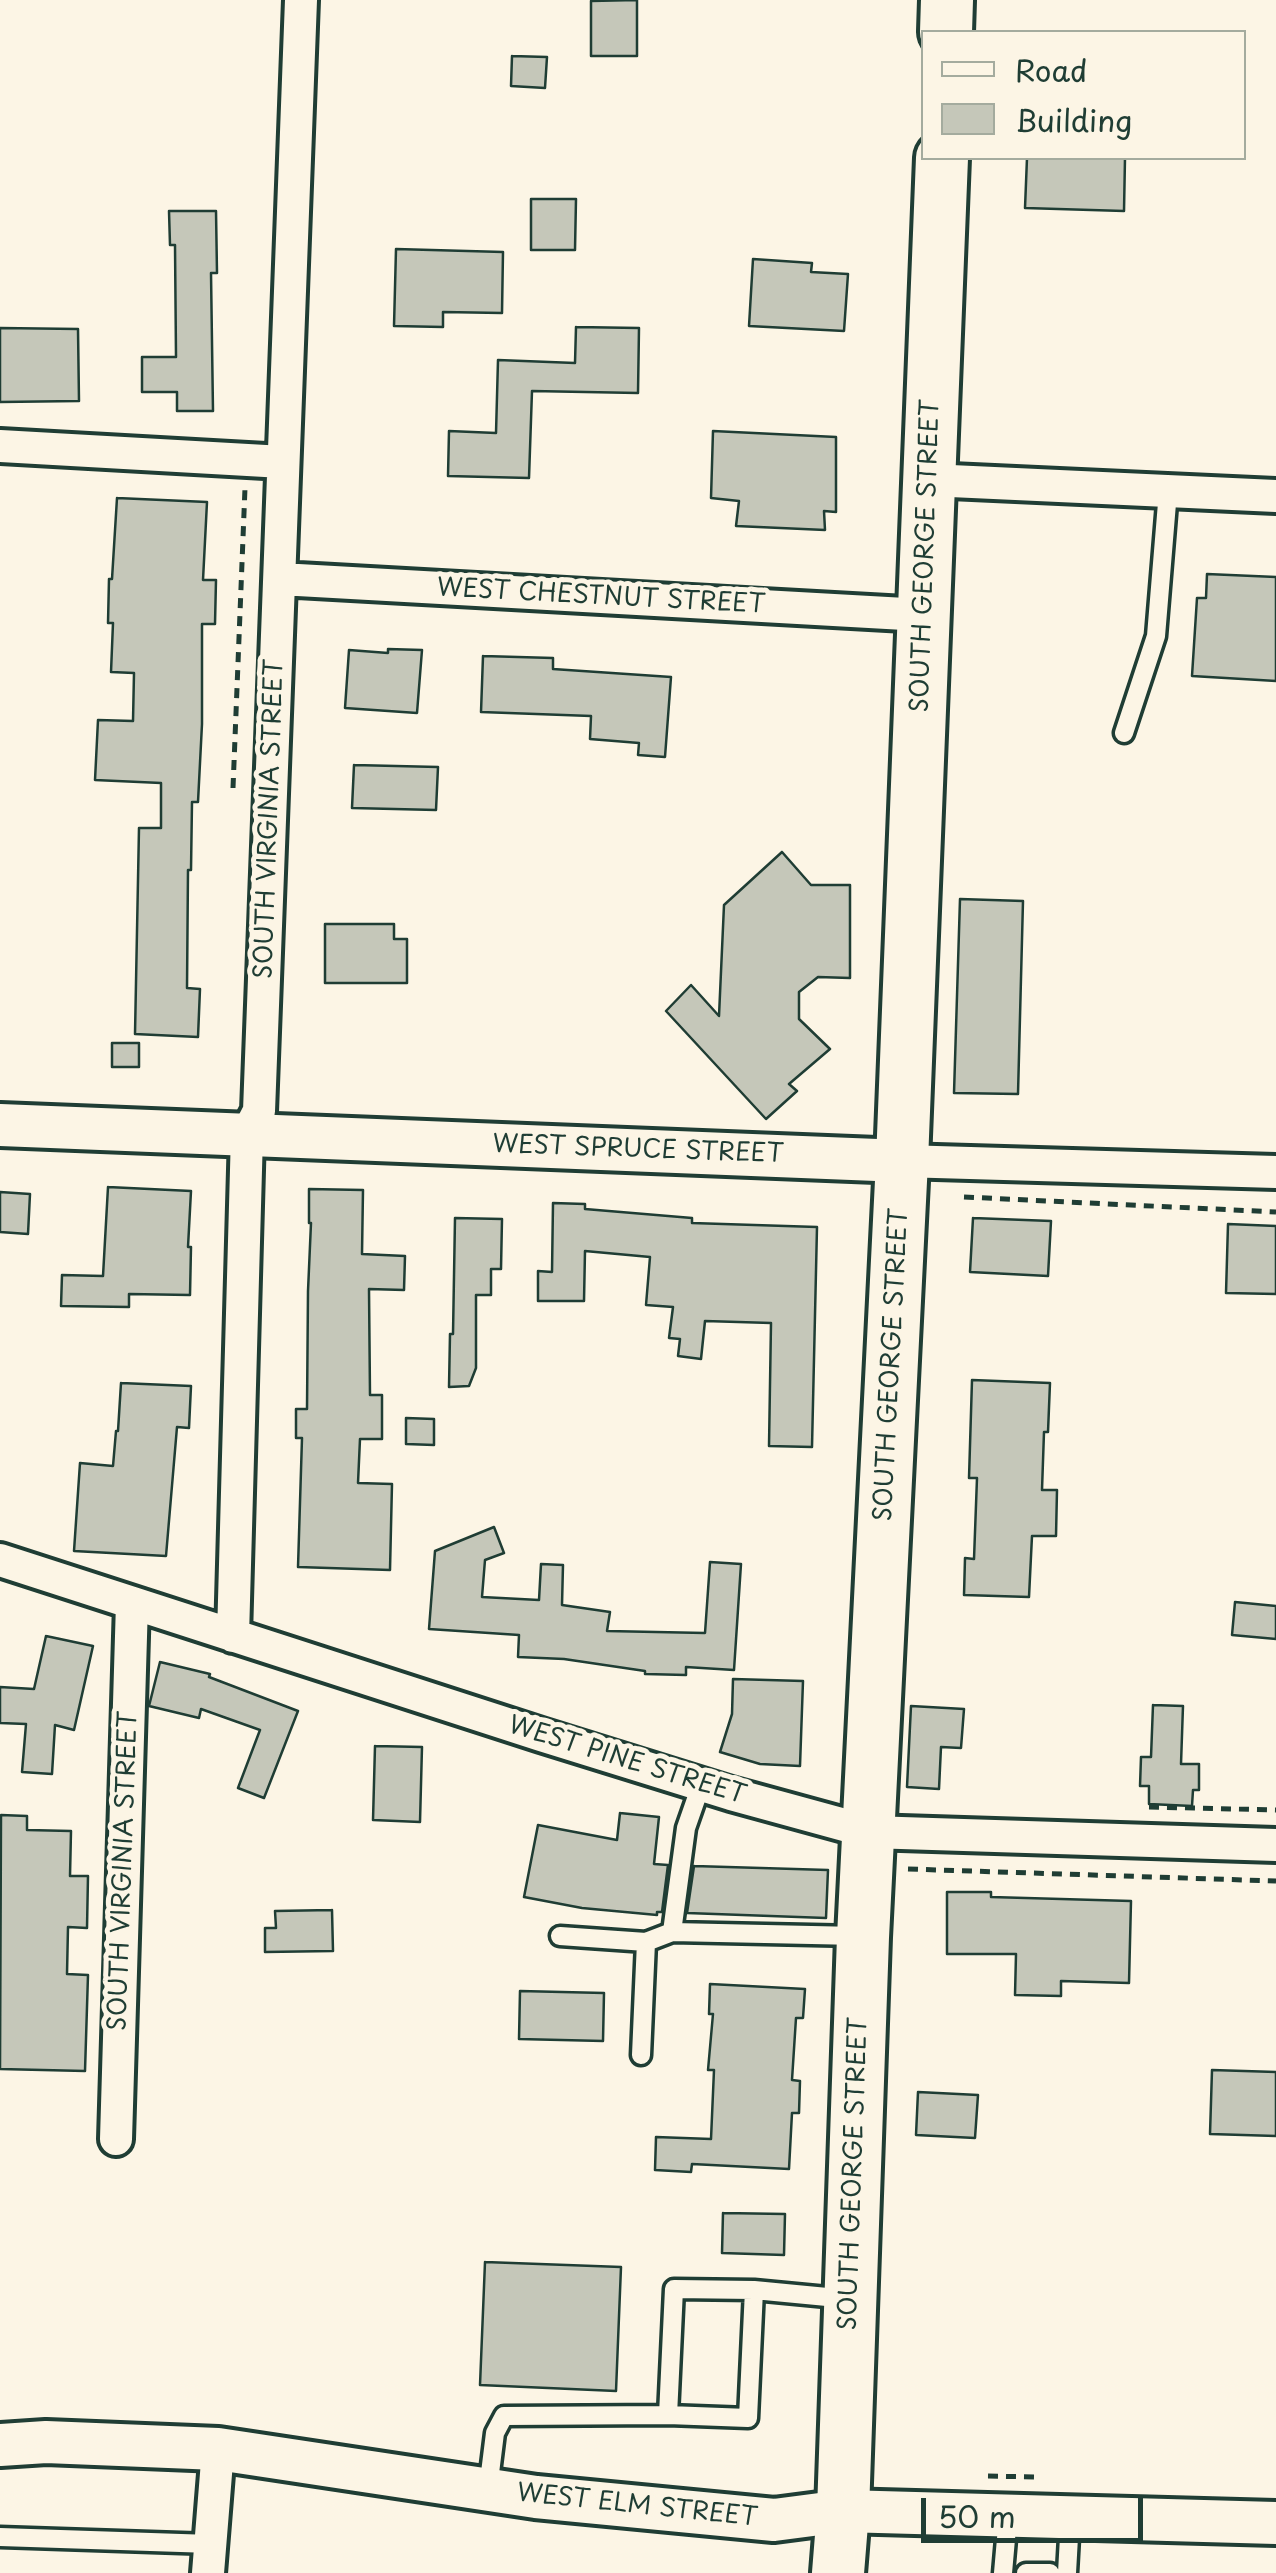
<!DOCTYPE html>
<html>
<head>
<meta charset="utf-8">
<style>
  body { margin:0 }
  #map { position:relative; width:1276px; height:2573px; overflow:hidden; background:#fcf5e5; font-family:"Playpen Sans",sans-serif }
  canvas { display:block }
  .legend { position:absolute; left:921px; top:30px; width:325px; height:130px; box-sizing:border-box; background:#fcf5e5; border:2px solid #a4ab9e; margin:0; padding:12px 18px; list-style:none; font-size:30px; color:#1f3d34 }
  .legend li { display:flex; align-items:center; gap:20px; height:50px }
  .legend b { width:50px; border:2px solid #a4ab9e }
  .scale { position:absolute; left:921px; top:2498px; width:222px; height:45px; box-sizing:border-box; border:5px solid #1f3d34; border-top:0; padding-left:12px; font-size:30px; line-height:35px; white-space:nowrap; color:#1f3d34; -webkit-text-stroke:8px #fcf5e5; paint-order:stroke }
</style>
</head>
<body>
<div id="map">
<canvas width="1276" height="2573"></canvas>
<ul class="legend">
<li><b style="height:12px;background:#fcf5e5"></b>Road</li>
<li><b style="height:28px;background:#c5c7b9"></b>Building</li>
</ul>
<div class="scale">50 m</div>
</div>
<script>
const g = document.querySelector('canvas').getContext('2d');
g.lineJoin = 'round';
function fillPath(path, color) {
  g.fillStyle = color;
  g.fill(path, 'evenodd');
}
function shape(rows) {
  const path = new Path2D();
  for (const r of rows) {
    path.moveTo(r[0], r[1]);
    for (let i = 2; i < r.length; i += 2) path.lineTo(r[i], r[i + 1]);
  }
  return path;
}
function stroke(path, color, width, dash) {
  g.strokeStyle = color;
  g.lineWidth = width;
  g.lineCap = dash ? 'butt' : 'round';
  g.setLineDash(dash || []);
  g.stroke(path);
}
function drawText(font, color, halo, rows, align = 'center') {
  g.font = font + ' "Playpen Sans",sans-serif';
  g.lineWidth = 10;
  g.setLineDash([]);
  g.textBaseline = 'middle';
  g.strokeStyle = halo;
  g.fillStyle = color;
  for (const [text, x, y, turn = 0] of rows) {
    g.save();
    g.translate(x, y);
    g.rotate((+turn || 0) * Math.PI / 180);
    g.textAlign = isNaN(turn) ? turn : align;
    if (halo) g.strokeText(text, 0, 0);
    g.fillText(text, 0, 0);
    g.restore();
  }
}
const building = shape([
  [637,0,637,56,591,56,591,1,637,0],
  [512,56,547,57,545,88,511,86,512,56],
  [1027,158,1125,158,1124,211,1025,208,1027,158],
  [531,199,576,199,575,250,531,250,531,199],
  [169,211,216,211,217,273,211,273,213,411,177,411,177,392,142,392,142,357,176,357,175,245,170,245,169,211],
  [396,249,503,252,502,313,443,312,443,327,394,326,396,249],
  [753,259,812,263,811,272,848,274,844,331,749,326,753,259],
  [576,327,639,328,638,393,532,391,529,478,448,476,449,431,496,433,498,360,575,363,576,327],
  [0,328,78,329,79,401,0,402,0,328],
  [713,431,836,437,836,512,824,511,825,530,736,526,739,501,711,498,713,431],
  [117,498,207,502,203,580,216,580,215,624,202,624,202,724,198,802,192,802,191,870,188,870,187,988,200,989,198,1037,135,1034,139,828,161,828,161,783,95,780,98,720,133,721,134,673,111,672,113,623,108,623,109,579,112,579,117,498],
  [1207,574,1276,577,1276,681,1192,676,1197,598,1206,598,1207,574],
  [388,649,422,650,417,713,345,708,349,650,388,653,388,649],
  [483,656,553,658,553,669,671,677,665,757,638,755,639,743,590,739,591,716,481,712,483,656],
  [354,765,438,767,436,810,352,808,354,765],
  [782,852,811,885,850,885,850,978,818,977,799,992,799,1019,830,1049,789,1084,797,1091,766,1119,666,1011,691,985,719,1016,724,905,782,852],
  [960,899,1023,901,1018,1094,954,1093,960,899],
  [325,924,394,924,394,939,407,939,407,983,325,983,325,924],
  [112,1043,139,1043,139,1067,112,1067,112,1043],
  [108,1187,191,1191,188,1247,191,1247,190,1295,129,1294,129,1307,61,1306,62,1275,103,1276,108,1187],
  [309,1189,363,1190,362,1254,405,1256,404,1290,369,1289,370,1395,382,1395,382,1439,360,1439,358,1483,392,1484,390,1570,298,1567,302,1438,296,1438,296,1409,307,1409,308,1291,311,1223,309,1223,309,1189],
  [0,1192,30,1194,28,1234,0,1232,0,1192],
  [553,1203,585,1204,585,1209,692,1218,692,1223,817,1227,812,1447,769,1446,771,1323,705,1321,701,1359,678,1356,680,1339,669,1338,673,1307,646,1305,650,1257,585,1251,584,1301,538,1301,538,1271,552,1272,553,1203],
  [455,1218,502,1219,501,1269,491,1269,491,1295,476,1295,476,1368,469,1386,449,1387,450,1334,453,1334,455,1218],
  [973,1218,1051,1221,1048,1276,970,1272,973,1218],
  [1228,1224,1276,1226,1276,1294,1226,1293,1228,1224],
  [972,1380,1050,1383,1048,1432,1044,1432,1042,1490,1057,1490,1056,1536,1032,1536,1029,1597,964,1595,965,1558,974,1559,977,1478,969,1478,972,1380],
  [121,1383,191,1386,189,1428,177,1427,166,1556,74,1551,80,1463,113,1466,116,1431,118,1431,121,1383],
  [406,1418,434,1419,434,1445,406,1444,406,1418],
  [494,1527,504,1553,485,1560,482,1597,539,1600,541,1564,563,1565,562,1605,610,1612,607,1631,705,1633,710,1562,741,1564,734,1670,686,1667,686,1675,645,1674,645,1671,564,1659,518,1657,519,1635,429,1629,435,1551,494,1527],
  [1235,1602,1276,1606,1276,1639,1232,1635,1235,1602],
  [46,1636,93,1646,74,1730,55,1725,52,1774,22,1772,26,1724,0,1723,0,1687,34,1689,46,1636],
  [160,1662,210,1674,209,1677,298,1711,264,1798,238,1788,260,1730,201,1709,199,1718,149,1706,160,1662],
  [733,1679,803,1681,800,1766,760,1764,720,1752,732,1714,733,1679],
  [1153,1705,1183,1706,1181,1764,1199,1764,1199,1790,1193,1790,1192,1806,1149,1804,1149,1786,1140,1786,1141,1757,1151,1757,1153,1705],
  [911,1706,964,1709,961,1748,941,1747,939,1789,907,1787,911,1706],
  [375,1746,422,1747,420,1822,373,1820,375,1746],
  [620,1813,659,1817,654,1864,668,1865,662,1912,657,1912,657,1915,582,1908,524,1897,538,1825,617,1840,620,1813],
  [1,1815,27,1816,27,1830,71,1831,70,1876,88,1876,87,1928,68,1927,67,1974,88,1975,85,2071,0,2069,1,1815],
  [694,1866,828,1870,826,1918,687,1913,694,1866],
  [947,1892,991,1892,991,1897,1131,1901,1129,1983,1061,1981,1061,1996,1015,1995,1016,1954,947,1954,947,1892],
  [332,1910,333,1951,265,1952,265,1928,276,1928,275,1911,332,1910],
  [710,1984,805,1989,803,2018,796,2018,792,2080,800,2081,799,2113,792,2113,789,2169,692,2164,691,2172,655,2170,656,2137,711,2139,714,2070,708,2070,713,2014,709,2014,710,1984],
  [520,1991,604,1993,603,2041,519,2039,520,1991],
  [1212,2070,1276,2072,1276,2136,1210,2134,1212,2070],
  [918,2092,978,2095,975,2138,916,2135,918,2092],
  [723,2213,785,2214,784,2255,722,2253,723,2213],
  [485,2262,621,2267,616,2391,480,2385,485,2262]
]);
fillPath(building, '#c5c7b9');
stroke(building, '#1f3d34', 2.5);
const service = shape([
  [1124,733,1156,636,1168,491],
  [672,1932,686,1828,701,1785],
  [560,1936,646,1942,672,1932,858,1936],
  [641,2055,646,1942],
  [668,2415,748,2418,754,2290],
  [488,2489,495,2433,504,2416,668,2415,674,2289,754,2290,848,2299],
  [0,2537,211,2544],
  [1003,2573,1008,2516],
  [1026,2573,1050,2573],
  [1067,2573,1070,2519]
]);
const minor = shape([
  [0,446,283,462],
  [929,480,1276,496],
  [280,579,923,615],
  [902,1161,1276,1172],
  [0,1560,541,1735,731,1794,870,1832,1276,1845],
  [233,1636,247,1134,259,1111,301,0],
  [116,2139,132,1603],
  [208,2573,218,2449]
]);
const tertiary = shape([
  [0,1125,902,1161],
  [0,2445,46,2442,218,2449,536,2497,774,2520,843,2511,1276,2523]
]);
const primary = shape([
  [946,32,947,0],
  [838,2573,843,2511,863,1937,902,1161,942,158]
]);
stroke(service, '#1f3d34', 25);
stroke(minor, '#1f3d34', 40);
stroke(tertiary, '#1f3d34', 50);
stroke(primary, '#1f3d34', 60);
stroke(shape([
  [233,788,245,488],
  [964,1197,1276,1212],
  [1149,1807,1276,1810],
  [908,1869,1276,1881],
  [988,2476,1035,2477]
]), '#1f3d34', 5, [10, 8]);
stroke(service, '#fcf5e5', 18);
stroke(minor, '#fcf5e5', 32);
stroke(tertiary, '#fcf5e5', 42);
stroke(primary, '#fcf5e5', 52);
drawText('25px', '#1f3d34', '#fcf5e5', [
  ["SOUTH GEORGE STREET",926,556,-88],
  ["WEST CHESTNUT STREET",601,597,3],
  ["SOUTH VIRGINIA STREET",270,819,-88],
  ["WEST SPRUCE STREET",638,1150,2],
  ["SOUTH GEORGE STREET",892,1365,-87],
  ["WEST PINE STREET",627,1761,17],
  ["SOUTH VIRGINIA STREET",124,1871,-88],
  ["SOUTH GEORGE STREET",854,2174,-88],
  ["WEST ELM STREET",637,2506,6]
]);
</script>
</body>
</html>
